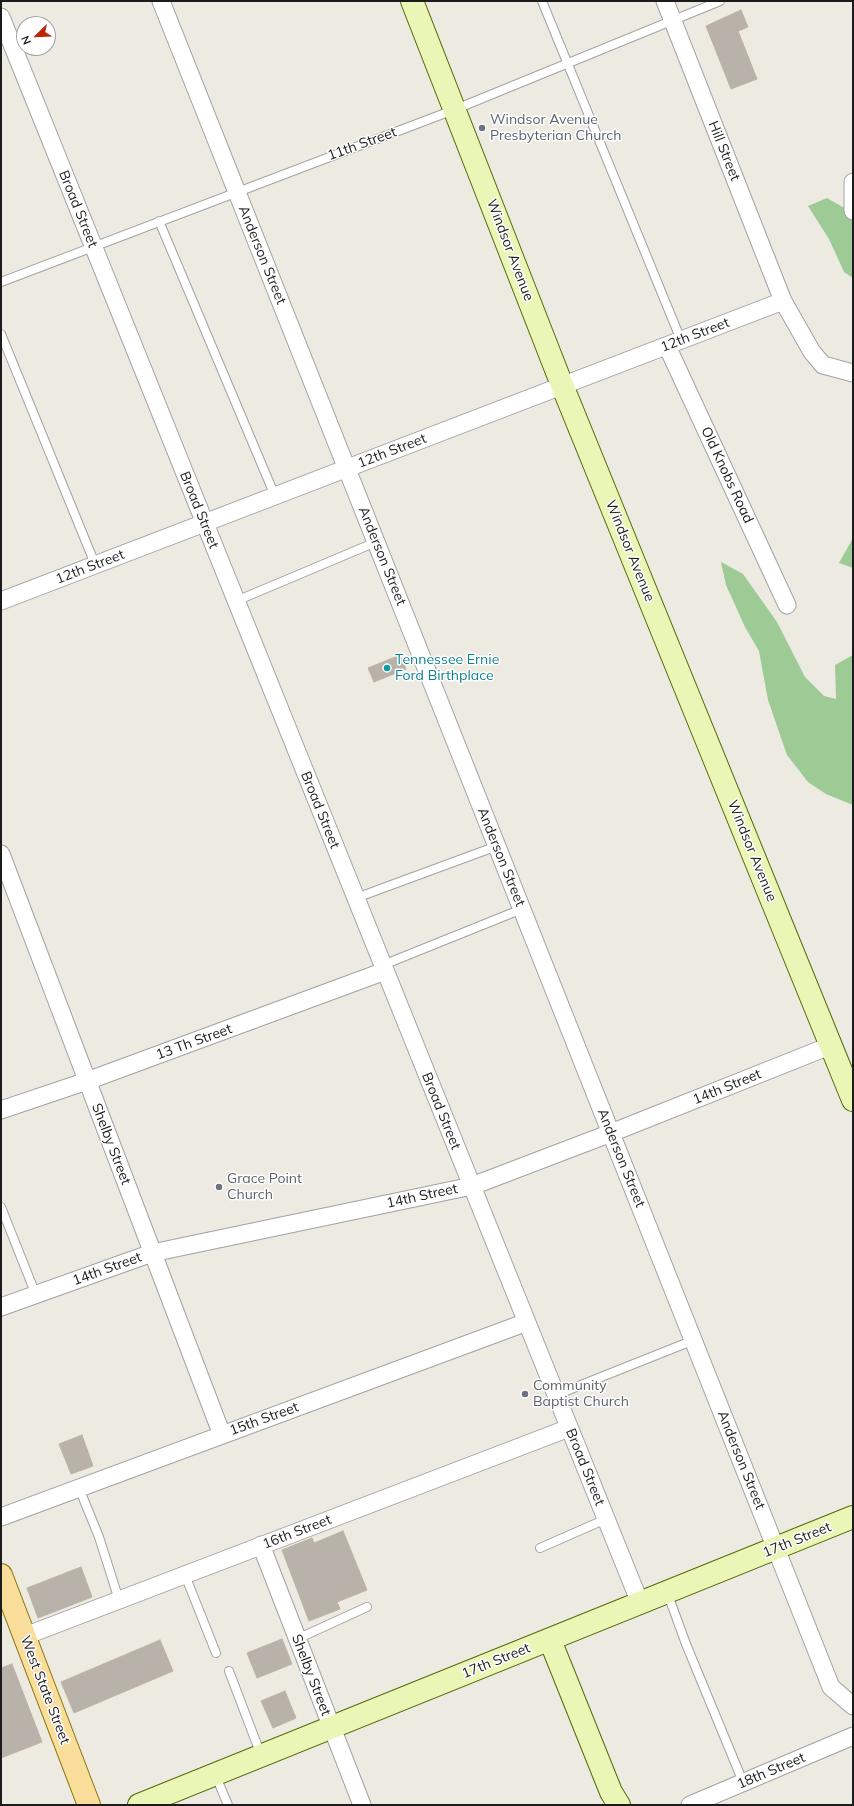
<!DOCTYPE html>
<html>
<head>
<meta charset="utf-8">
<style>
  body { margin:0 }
  #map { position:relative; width:854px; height:1806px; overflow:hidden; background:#eceae1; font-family:Mulish,sans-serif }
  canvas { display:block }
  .frame { position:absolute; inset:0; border:2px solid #1b1b1b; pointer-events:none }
  .north { position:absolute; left:16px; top:16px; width:40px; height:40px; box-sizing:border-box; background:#fff; border:1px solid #a4a4a4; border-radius:50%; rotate:247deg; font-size:11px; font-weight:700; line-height:16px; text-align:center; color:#1b1b1b }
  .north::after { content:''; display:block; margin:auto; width:14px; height:18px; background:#be2408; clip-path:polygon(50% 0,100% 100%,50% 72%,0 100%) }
</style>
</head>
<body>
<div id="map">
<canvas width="854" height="1806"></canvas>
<div class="frame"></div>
<div class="north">N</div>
</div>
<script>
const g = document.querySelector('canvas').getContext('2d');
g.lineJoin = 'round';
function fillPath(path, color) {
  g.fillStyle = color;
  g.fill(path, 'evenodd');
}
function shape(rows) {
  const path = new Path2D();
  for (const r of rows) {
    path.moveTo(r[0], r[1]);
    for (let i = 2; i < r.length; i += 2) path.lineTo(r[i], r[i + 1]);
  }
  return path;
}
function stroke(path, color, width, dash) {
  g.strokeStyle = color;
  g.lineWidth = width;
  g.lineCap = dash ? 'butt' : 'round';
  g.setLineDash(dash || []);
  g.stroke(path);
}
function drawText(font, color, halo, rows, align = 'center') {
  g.font = font + ' Mulish,sans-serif';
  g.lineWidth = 3;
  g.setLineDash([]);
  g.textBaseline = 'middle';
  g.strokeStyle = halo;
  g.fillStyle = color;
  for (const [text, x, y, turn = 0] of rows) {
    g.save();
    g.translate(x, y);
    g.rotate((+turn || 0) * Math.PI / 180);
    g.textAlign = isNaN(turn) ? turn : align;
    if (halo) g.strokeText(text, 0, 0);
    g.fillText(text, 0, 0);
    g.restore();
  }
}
fillPath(shape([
  [827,198,853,213,853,278,844,272,829,239,808,206],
  [853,538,853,568,839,563],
  [721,562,743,574,777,622,805,677,824,696,836,699,835,665,853,655,853,805,826,794,808,782,787,755,768,700,759,651,745,627,726,585]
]), '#9eca96');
const building = shape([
  [741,10,748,27,738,31,757,79,731,89,706,26,741,10],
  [400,655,406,669,374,682,368,668,400,655],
  [82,1435,93,1466,71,1474,59,1444,82,1435],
  [343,1531,367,1590,337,1602,340,1609,309,1621,282,1550,312,1538,314,1543,343,1531],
  [81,1567,92,1597,38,1618,27,1588,81,1567],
  [282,1639,292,1664,257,1678,247,1653,282,1639],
  [160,1640,173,1671,74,1713,61,1682,160,1640],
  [12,1664,42,1742,1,1758,1,1668,12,1664],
  [285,1691,296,1718,273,1728,261,1701,285,1691]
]);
fillPath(building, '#b8b2aa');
stroke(building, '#bdb3a4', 1);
const lane = shape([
  [542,1,681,340],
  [159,221,275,496],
  [1,282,456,109,720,1],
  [1,334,95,564],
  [236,601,376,542],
  [356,898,497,846],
  [383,965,522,909],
  [1,1207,36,1295],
  [556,1395,694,1340],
  [79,1488,99,1537,119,1600],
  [540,1548,606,1519],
  [185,1575,216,1653],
  [667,1592,686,1644,743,1782],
  [297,1639,367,1607],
  [229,1671,261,1755],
  [215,1774,228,1805]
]);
const street = shape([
  [161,1,831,1687,853,1706],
  [665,1,783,301,812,352,823,365,853,373],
  [1,17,640,1603],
  [853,182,853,211],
  [667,346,787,605],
  [1,601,783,301],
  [1,854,222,1435],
  [1,1110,87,1081,385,971],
  [1,1307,152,1253,472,1186,611,1133,832,1045],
  [1,1517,527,1322],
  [261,1545,362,1805],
  [25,1636,569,1428],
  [690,1805,853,1736]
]);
const secondary = shape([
  [412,1,562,385,853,1100],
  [550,1640,611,1792,619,1805],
  [139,1805,853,1517]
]);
const primary = shape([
  [1,1575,89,1805]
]);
stroke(lane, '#a2a2a2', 10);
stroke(street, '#a2a2a2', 19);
stroke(secondary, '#516b09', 24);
stroke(primary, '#8c7406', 24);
stroke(lane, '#fff', 8);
stroke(street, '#fff', 17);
stroke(secondary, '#e9f6b5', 22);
stroke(primary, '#f8de9a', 22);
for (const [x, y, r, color] of [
  [482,128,4,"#6b7280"],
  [387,668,4,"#0f9aa8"],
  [219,1187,4,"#6b7280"],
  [525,1394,4,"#6b7280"]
]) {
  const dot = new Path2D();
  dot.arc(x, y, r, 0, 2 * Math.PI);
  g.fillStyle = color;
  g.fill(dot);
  stroke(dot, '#fff', 1.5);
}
drawText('14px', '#5b616d', '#fff', [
  ["Windsor Avenue",490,120],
  ["Presbyterian Church",490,136],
  ["Grace Point",227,1179],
  ["Church",227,1195],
  ["Community",533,1386],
  ["Baptist Church",533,1402]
], 'left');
drawText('14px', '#1b1b1b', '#fff', [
  ["11th Street",362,144,-20],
  ["Hill Street",724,151,68],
  ["Broad Street",78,209,68],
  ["Windsor Avenue",510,250,69],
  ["Anderson Street",262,255,68],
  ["12th Street",695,335,-21],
  ["12th Street",392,451,-21],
  ["Old Knobs Road",727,475,65],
  ["Broad Street",199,510,68],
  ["Windsor Avenue",630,551,68],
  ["Anderson Street",382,556,68],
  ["12th Street",90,567,-21],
  ["Broad Street",320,810,68],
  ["Windsor Avenue",752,851,68],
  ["Anderson Street",501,857,68],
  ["13 Th Street",194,1042,-20],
  ["14th Street",727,1087,-22],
  ["Broad Street",441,1111,68],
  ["Shelby Street",111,1144,69],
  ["Anderson Street",621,1158,68],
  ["14th Street",422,1196,-12],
  ["14th Street",107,1269,-20],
  ["15th Street",264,1419,-20],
  ["Anderson Street",741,1460,68],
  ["Broad Street",585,1467,68],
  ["16th Street",297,1532,-21],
  ["17th Street",797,1540,-22],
  ["17th Street",496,1661,-22],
  ["Shelby Street",311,1675,69],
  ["West State Street",45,1690,69],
  ["18th Street",771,1771,-23]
]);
drawText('14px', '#0d838f', '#fff', [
  ["Tennessee Ernie",395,660],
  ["Ford Birthplace",395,676]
], 'left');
</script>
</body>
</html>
